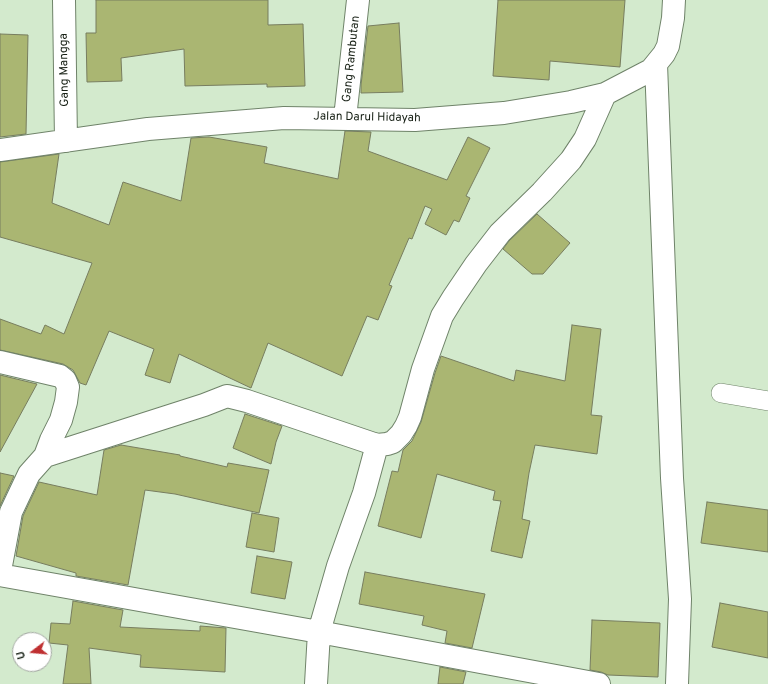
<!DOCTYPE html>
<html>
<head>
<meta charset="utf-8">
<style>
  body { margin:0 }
  #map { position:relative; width:768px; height:684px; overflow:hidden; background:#d3eacd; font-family:Overpass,sans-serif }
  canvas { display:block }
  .north { position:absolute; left:12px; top:632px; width:40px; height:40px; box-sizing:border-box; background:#fff; border:1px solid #a2a6a1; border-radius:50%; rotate:254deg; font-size:11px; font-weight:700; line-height:16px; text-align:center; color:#172015 }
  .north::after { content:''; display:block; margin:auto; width:14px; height:18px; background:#bf3031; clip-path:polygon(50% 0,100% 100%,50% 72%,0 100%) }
</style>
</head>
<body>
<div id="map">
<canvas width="768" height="684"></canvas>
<div class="north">U</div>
</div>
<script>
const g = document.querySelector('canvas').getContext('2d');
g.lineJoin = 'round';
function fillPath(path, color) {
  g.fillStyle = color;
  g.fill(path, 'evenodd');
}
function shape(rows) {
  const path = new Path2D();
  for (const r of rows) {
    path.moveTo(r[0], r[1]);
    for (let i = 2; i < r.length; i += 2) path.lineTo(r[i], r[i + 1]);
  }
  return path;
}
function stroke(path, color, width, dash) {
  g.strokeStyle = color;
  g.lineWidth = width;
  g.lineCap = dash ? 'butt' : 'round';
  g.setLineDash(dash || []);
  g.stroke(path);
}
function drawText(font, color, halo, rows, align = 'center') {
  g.font = font + ' Overpass,sans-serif';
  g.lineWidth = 3;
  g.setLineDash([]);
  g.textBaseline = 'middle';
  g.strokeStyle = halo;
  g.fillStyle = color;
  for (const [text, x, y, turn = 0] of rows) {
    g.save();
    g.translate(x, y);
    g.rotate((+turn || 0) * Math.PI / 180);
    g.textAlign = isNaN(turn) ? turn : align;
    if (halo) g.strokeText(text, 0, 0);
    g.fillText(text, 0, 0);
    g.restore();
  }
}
const building = shape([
  [96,0,268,0,268,25,303,24,305,86,267,87,267,84,185,86,184,49,121,58,122,81,87,82,86,33,96,33,96,0],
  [498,0,625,0,620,67,550,61,549,80,493,76,498,0],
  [399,23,403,92,361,93,361,85,368,26,399,23],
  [0,34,28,35,26,134,0,137,0,34],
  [345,131,371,132,368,151,447,180,468,137,490,148,466,196,470,198,459,222,454,220,446,235,425,224,432,209,425,206,412,239,409,238,389,285,392,286,378,320,367,316,342,376,268,343,251,388,179,354,170,383,145,375,154,349,109,331,86,385,80,383,73,370,63,364,0,350,0,319,41,334,45,325,64,334,92,263,0,237,0,162,59,154,52,203,109,225,123,182,181,201,191,138,209,137,267,147,264,163,338,179,345,131],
  [537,214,570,243,543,274,532,274,503,249,509,241,537,214],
  [572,325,601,329,591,415,602,416,597,454,535,445,529,473,522,519,530,521,522,558,491,551,501,501,493,500,495,491,437,474,421,538,378,526,392,471,398,472,403,450,412,441,421,422,435,373,441,356,514,381,516,370,565,381,572,325],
  [0,375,37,384,0,452,0,375],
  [245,414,282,426,276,442,271,464,233,448,245,414],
  [121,445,180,455,180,456,227,467,228,463,269,470,259,513,175,494,145,490,128,585,76,576,76,573,16,556,23,516,39,482,97,495,104,450,121,445],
  [0,473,14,476,0,506,0,473],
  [707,502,768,510,768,552,701,543,707,502],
  [252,513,279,518,274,552,246,547,252,513],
  [257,556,292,562,285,599,251,593,257,556],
  [365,572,485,594,472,648,445,643,447,631,422,625,424,616,359,604,365,572],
  [73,601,123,610,120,627,200,631,200,626,226,628,225,672,140,667,141,655,89,648,91,684,63,684,68,645,49,643,51,623,70,624,73,601],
  [720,603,768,612,768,658,712,647,720,603],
  [592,620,660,623,658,677,608,675,601,672,590,670,592,620],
  [440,667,466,672,463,684,438,684,440,667]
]);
fillPath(building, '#aab672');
stroke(building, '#777d5f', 1);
const service = shape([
  [721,393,768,401]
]);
const minor = shape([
  [64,0,66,141],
  [656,64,672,478,680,599,677,684],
  [345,118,358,0],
  [0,150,148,129,284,118,415,120,504,113,571,102,605,94,651,70,664,54,668,46,673,18,674,0],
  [0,362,60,376,65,380,68,387,66,402,61,420,51,440,45,456,29,474,11,512,0,571],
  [45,456,204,405,227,396,247,401,377,445],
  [0,575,319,632,599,684],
  [316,684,319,632,338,566,364,493,377,445,387,444,393,442,401,434,406,426,410,417,423,369,442,316,453,298,476,264,500,233,542,192,571,160,585,139,605,94]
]);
stroke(service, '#6f8369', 20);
stroke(minor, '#6f8369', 24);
stroke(service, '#fff', 19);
stroke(minor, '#fff', 22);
drawText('12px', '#172015', '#fff', [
  ["Gang Rambutan",352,59,-84],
  ["Gang Mangga",65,70,-91],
  ["Jalan Darul Hidayah",367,118,1]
]);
</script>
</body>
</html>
